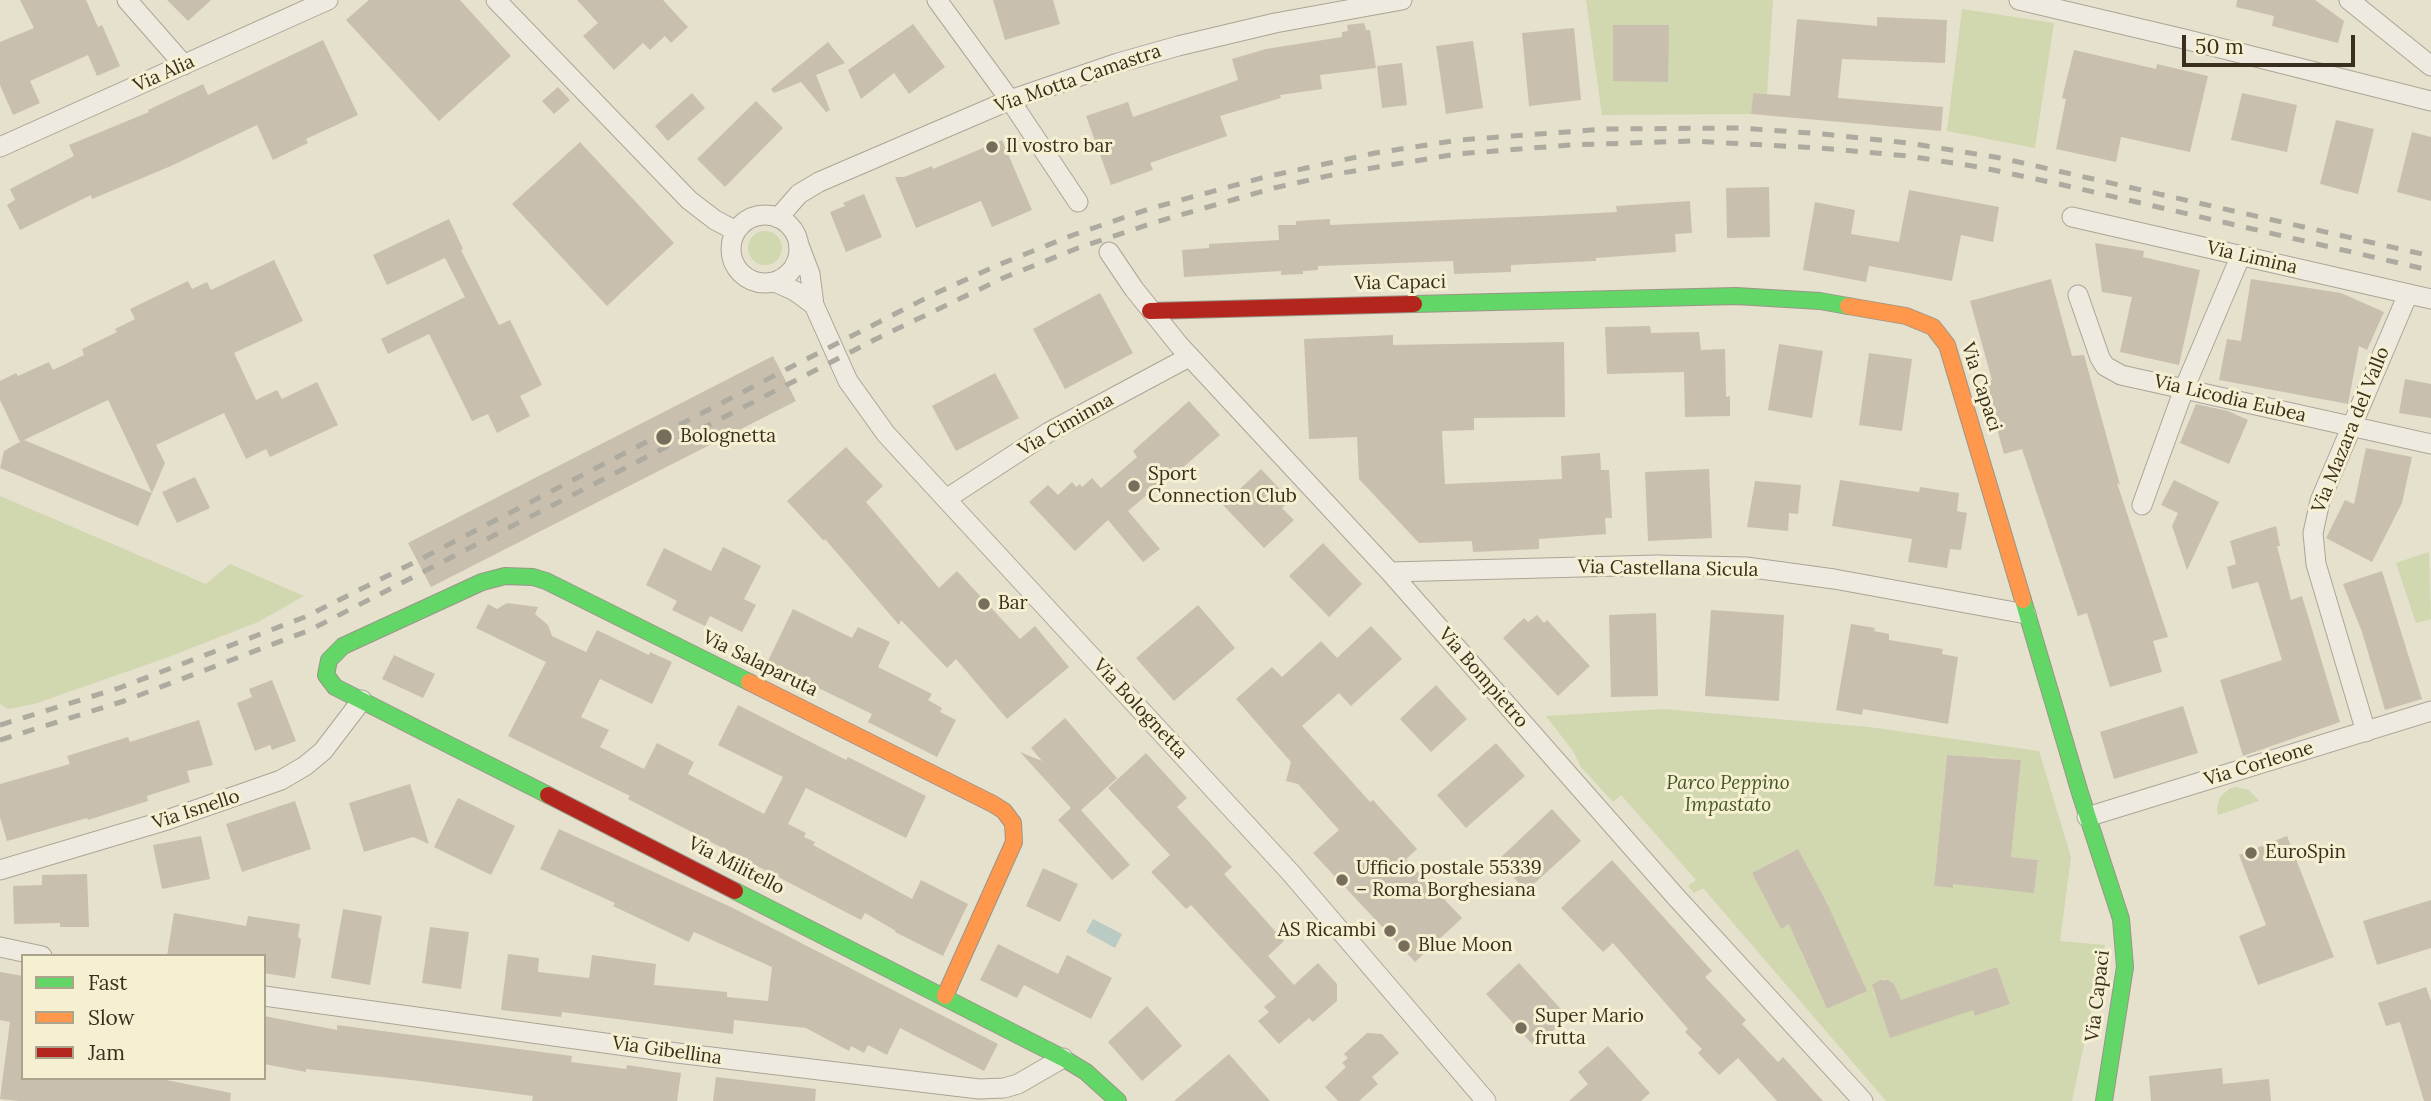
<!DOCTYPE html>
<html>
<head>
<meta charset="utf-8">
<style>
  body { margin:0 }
  #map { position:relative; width:2431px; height:1101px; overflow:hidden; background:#e5e1cd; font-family:Lora,serif }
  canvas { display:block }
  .legend { position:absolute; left:21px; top:954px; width:245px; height:126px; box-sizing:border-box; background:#f6f0d3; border:2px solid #aba38b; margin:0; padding:9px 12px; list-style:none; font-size:21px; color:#3a2f1e }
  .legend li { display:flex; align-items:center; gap:14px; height:35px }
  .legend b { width:35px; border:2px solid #aba38b }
  .scale { position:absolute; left:2182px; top:35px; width:173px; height:32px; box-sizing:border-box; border:4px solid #3a2f1e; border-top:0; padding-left:9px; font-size:21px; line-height:24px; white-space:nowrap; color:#3a2f1e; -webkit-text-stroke:5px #f6f0d3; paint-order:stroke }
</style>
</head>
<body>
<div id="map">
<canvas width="2431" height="1101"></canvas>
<ul class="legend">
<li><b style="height:9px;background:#63d668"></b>Fast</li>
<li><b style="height:9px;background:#ff974d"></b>Slow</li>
<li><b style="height:9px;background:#b3261e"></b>Jam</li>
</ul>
<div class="scale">50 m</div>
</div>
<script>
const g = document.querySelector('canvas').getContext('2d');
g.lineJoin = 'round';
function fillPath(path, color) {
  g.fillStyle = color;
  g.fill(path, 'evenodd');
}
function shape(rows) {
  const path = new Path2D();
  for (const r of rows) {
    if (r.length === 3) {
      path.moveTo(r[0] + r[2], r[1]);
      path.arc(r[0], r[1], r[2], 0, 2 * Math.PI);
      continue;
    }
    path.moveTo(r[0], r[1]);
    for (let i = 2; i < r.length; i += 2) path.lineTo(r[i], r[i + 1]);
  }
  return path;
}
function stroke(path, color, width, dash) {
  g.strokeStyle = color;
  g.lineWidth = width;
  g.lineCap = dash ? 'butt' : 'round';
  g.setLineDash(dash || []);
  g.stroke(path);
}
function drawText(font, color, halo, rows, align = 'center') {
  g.font = font + ' Lora,serif';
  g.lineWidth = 6;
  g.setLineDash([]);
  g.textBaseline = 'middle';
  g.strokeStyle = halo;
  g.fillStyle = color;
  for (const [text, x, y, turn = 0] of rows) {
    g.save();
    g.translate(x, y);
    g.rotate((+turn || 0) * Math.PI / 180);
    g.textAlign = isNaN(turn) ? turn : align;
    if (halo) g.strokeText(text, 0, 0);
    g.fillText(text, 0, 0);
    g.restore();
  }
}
fillPath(shape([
  [1586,0,1773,0,1767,94,1753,93,1751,114,1602,115],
  [1613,25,1668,25,1668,81,1613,81],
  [1962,9,2054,23,2035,148,1947,131],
  [765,248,17],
  [0,496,206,584,230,564,304,596,258,622,166,658,34,704,8,709,0,704],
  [2429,552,2431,619,2416,623,2396,563],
  [1663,709,1869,727,2039,751,2071,857,2060,941,2105,945,2072,1101,1886,1101,1703,888,1694,893,1688,886,1696,880,1621,795,1613,802,1581,767,1573,751,1546,716],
  [1947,755,1973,757,1985,780,1988,757,2021,760,2011,857,2038,860,2034,892,1973,886,1955,872,1953,888,1934,886],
  [1798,849,1828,904,1781,928,1752,873],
  [1841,934,1863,993,1827,1009,1801,952],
  [1997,967,2010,1004,1975,1016,1973,1010,1880,1008],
  [1884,979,1894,984,1896,992,1879,1001,1874,995,1873,988,1877,982],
  [2235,787,2249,790,2259,801,2218,815,2217,808,2220,797,2229,789]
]), '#d1d7af');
fillPath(shape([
  [1093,919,1122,934,1115,948,1086,932]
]), '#b9cbc2');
fillPath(shape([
  [20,0,86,0,98,27,102,25,120,66,97,76,88,55,30,81,40,103,13,115,0,85,0,42,34,28],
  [167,0,211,0,188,21],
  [369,0,460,0,511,56,439,121,346,20],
  [577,0,663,0,688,27,671,43,665,36,650,50,643,43,614,70,583,36,598,23],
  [993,0,1053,0,1060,24,1005,40],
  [2237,0,2315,0,2344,21,2338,43,2272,26,2274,16,2236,7],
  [1877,17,1947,20,1945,63,1842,59,1838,98,1943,107,1941,131,1751,114,1753,93,1790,96,1797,19,1877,26],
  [1364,23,1366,30,1370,30,1376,68,1320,75,1322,89,1280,95,1281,98,1220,116,1227,136,1150,163,1153,170,1111,185,1086,116,1128,102,1133,117,1238,80,1232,59,1266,49,1342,37,1342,32,1348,31,1347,25],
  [913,24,945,67,909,94,894,73,861,99,848,70],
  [1613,25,1669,25,1668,82,1613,81],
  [1574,28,1581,100,1529,106,1522,33],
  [323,40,358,115,306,139,308,143,273,160,257,125,171,166,92,199,91,195,20,230,7,205,15,200,10,189,74,156,69,145,149,112,148,110,203,84,208,95],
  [1473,41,1483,108,1446,114,1436,46],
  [828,42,845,63,816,75,830,110,826,112,801,82,774,93,771,89],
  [2074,50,2156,69,2157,64,2208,76,2190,152,2121,137,2116,162,2056,149,2066,99,2062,98],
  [1402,63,1407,105,1382,108,1377,66],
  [558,87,570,100,554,114,542,101],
  [692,93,705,108,668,141,655,126],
  [2242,93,2297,105,2287,152,2231,140],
  [756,101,783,128,725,187,697,159],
  [2336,120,2374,129,2358,194,2320,184],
  [2412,132,2431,137,2431,201,2397,192],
  [1002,140,1032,210,992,227,981,201,916,228,895,177,904,177,932,166,933,169],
  [580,142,674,243,607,306,512,204],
  [1769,187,1770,237,1727,238,1726,188],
  [1909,190,1999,207,1993,242,1961,235,1952,281,1869,266,1866,282,1803,270,1815,202,1855,210,1851,234,1899,242],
  [864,194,882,237,846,252,830,212,845,206,843,203],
  [1690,201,1692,233,1675,234,1676,252,1596,258,1596,261,1511,265,1511,272,1454,274,1453,261,1318,266,1318,270,1303,271,1303,274,1281,275,1281,271,1184,277,1182,250,1209,248,1209,244,1279,240,1278,225,1296,225,1296,221,1330,219,1330,225,1540,216,1617,212,1616,206],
  [449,219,463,249,461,250,499,325,510,320,542,385,520,396,530,416,497,433,488,414,472,421,429,334,388,354,381,339,465,297,445,258,387,285,373,255],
  [2095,243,2144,251,2143,257,2200,270,2179,365,2120,352,2132,297,2102,292],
  [274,260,303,321,234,353,256,400,277,390,282,399,317,382,338,425,270,457,266,449,246,459,224,413,156,445,165,463,152,493,108,400,24,440,152,493,138,526,0,468,4,451,23,440,20,442,0,400,0,381,16,373,18,376,49,362,53,370,84,355,82,349,117,332,115,329,135,319,130,309,188,281,192,289,207,282,211,290],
  [2051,279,2072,356,2084,355,2120,485,2117,483,2168,637,2153,641,2162,672,2110,687,2087,613,2078,616,2022,449,2004,454,1984,382,1992,380,1970,301],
  [2251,279,2341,293,2384,312,2367,350,2359,346,2348,404,2219,380,2227,339,2241,341],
  [1100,293,1133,353,1065,389,1033,329],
  [1650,326,1651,333,1699,332,1701,350,1725,349,1726,397,1730,396,1730,416,1685,417,1684,372,1607,374,1605,327],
  [1393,335,1393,345,1564,342,1565,417,1474,418,1474,430,1442,431,1445,484,1562,479,1561,456,1600,453,1601,470,1609,470,1612,518,1605,518,1606,534,1539,539,1539,549,1473,552,1472,541,1419,543,1359,479,1357,437,1309,439,1304,339],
  [1779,344,1823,351,1812,418,1768,410],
  [1869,353,1912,359,1902,431,1859,425],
  [773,356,796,401,431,587,408,543],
  [995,373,1019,418,956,451,932,406],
  [2405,379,2431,384,2431,418,2399,413],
  [1189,401,1220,435,1163,485,1161,483,1128,511,1160,549,1143,562,1108,520,1075,551,1029,502,1048,485,1058,495,1072,482,1076,487,1080,484,1082,487,1092,478,1101,488,1137,457,1133,451],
  [2196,404,2228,411,2248,420,2229,464,2180,443],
  [846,447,883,486,866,502,939,588,957,571,1020,639,1035,626,1069,667,1007,719,956,659,947,668,901,620,899,625,825,539,824,541,787,501],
  [2366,448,2412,457,2402,503,2372,562,2326,538,2345,500,2354,504],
  [1261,469,1290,500,1282,508,1294,520,1264,548,1223,505],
  [1709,469,1712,538,1648,541,1645,472],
  [195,477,210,508,177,523,162,492],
  [1840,480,1919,492,1920,487,1959,493,1957,511,1967,513,1961,550,1950,549,1947,568,1908,562,1912,539,1832,526],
  [2174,480,2219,502,2187,570,2172,526,2178,513,2161,505],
  [1755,481,1801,485,1798,514,1789,513,1788,531,1747,527],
  [2276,526,2280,546,2277,546,2291,600,2302,596,2340,722,2243,756,2220,680,2282,660,2258,582,2232,589,2227,567,2236,564,2230,541],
  [1323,543,1362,584,1329,617,1289,576],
  [723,547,761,566,744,599,756,605,742,632,710,616,705,626,672,610,677,601,646,585,664,548,711,571],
  [2382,571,2422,699,2385,710,2362,632,2343,584],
  [507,603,538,607,535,614,548,625,552,636,586,652,597,630,649,655,650,652,672,662,652,704,600,679,581,717,609,730,600,747,644,769,657,743,694,762,688,774,764,814,783,777,718,745,738,705,846,760,848,757,926,796,906,838,806,788,788,824,806,833,804,837,815,842,813,845,912,899,921,880,968,904,943,956,895,932,896,931,865,913,861,920,628,799,630,796,508,736,546,662,476,628,488,604,497,609],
  [1198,605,1235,648,1174,701,1136,658],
  [793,609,852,638,858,627,890,642,878,667,932,694,928,700,942,708,940,712,956,720,937,757,868,722,872,714,804,681,803,683,766,665],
  [1711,610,1784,615,1779,701,1705,696],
  [1656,613,1658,696,1611,697,1609,615],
  [1537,615,1544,623,1547,620,1590,666,1558,696,1503,638,1524,618,1528,622],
  [1851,624,1875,628,1874,631,1889,634,1889,640,1943,649,1942,654,1958,657,1948,724,1863,709,1862,715,1836,710],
  [1371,626,1402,659,1351,706,1339,693,1302,726,1370,802,1373,800,1417,849,1406,859,1462,918,1415,962,1313,853,1339,830,1298,784,1286,781,1291,762,1236,699,1272,667,1282,677,1321,641,1337,658],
  [394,655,435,674,423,698,382,679],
  [272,680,296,741,272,750,270,745,255,751,237,703,252,697,249,689],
  [1436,685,1467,719,1431,752,1400,719],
  [2183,706,2198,753,2114,779,2100,732],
  [1065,718,1117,778,1081,810,1130,865,1112,880,1058,820,1071,808,1020,752,1042,761,1031,748],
  [199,720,213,765,187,771,190,782,147,796,148,801,88,820,87,818,7,841,0,817,0,784,70,764,67,756,128,737,130,742],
  [1496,743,1525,776,1466,828,1437,795],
  [1146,753,1187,798,1177,807,1232,867,1224,874,1284,941,1268,956,1294,985,1318,963,1337,984,1337,1001,1313,1022,1309,1018,1279,1044,1258,1021,1269,1012,1264,1007,1276,997,1191,905,1186,909,1151,872,1170,855,1108,788],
  [1947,755,2021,760,2011,857,2038,860,2034,893,1953,884,1953,888,1934,886],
  [410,784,429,844,413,837,364,852,349,803],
  [458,798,515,826,491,875,434,847],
  [295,801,311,849,242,872,226,824],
  [1552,809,1581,841,1526,891,1498,860],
  [559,829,731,907,998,1044,984,1071,900,1028,887,1055,868,1045,864,1053,851,1046,849,1051,806,1028,734,1020,733,1034,562,1012,561,1017,501,1010,508,954,539,958,538,972,589,978,592,955,656,964,654,985,727,992,727,997,768,1001,772,967,694,932,689,942,613,906,615,903,540,869],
  [201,836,210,879,162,889,153,845],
  [2287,836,2334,957,2258,985,2239,936,2266,925,2239,855],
  [1798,849,1825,899,1867,991,1827,1009,1789,924,1781,929,1752,873],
  [1612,860,1712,971,1705,977,1746,1020,1742,1024,1778,1062,1783,1057,1823,1101,1777,1101,1738,1058,1719,1075,1698,1053,1702,1049,1685,1032,1688,1029,1613,943,1603,952,1561,908],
  [1043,868,1078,884,1060,922,1026,906],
  [87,874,89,927,60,927,60,923,14,924,13,886,42,885,42,875],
  [2431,900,2431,948,2377,965,2363,921],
  [343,909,382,916,370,985,331,978],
  [174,913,246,926,248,916,300,924,298,937,301,939,295,978,264,973,264,956,167,956],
  [430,927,469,932,461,989,422,983],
  [998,944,1058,974,1067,955,1112,978,1091,1019,1024,985,1017,998,980,980],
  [1519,963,1568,1017,1535,1047,1486,994],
  [1997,967,2010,1004,1975,1016,1973,1010,1890,1038,1872,985,1880,980,1888,980,1894,984,1901,1000],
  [0,972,23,976,23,1078,156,1078,231,1093,230,1101,18,1101,0,1099,10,1022,0,1020],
  [2426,987,2431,1001,2431,1101,2424,1101,2400,1022,2386,1026,2378,1003],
  [1147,1006,1182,1046,1142,1081,1108,1042],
  [264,1016,337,1030,337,1025,572,1056,571,1062,626,1069,627,1065,681,1073,677,1101,532,1101,533,1096,411,1080,306,1069,306,1072,264,1064],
  [1367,1033,1382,1034,1399,1053,1372,1077,1378,1084,1359,1101,1338,1101,1325,1087,1346,1067,1342,1063,1348,1058,1344,1054],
  [1608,1046,1650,1093,1641,1101,1569,1101,1588,1084,1578,1072],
  [1229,1054,1270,1101,1174,1101],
  [2222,1068,2223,1084,2269,1079,2271,1101,2151,1101,2149,1076],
  [716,1077,816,1089,815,1101,713,1101]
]), '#c9bfae');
const street = shape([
  [127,0,184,65],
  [496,0,689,200,715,220,736,231],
  [937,0,1010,100,1078,202],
  [2019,0,2184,39,2431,101],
  [2349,0,2431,66],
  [0,147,328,0],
  [765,249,34],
  [2072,217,2431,299],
  [778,218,799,194,819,182,1010,100,1118,63,1178,46,1275,23,1402,0],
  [1109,252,1134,289,1179,345,1390,572,1676,897,1863,1101],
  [775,282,795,291,814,305,810,274,799,245],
  [2078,295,2100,358,2105,366,2121,375,2431,444],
  [814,305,848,381,886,434,1290,872,1486,1101],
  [946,499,1049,432,1189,357],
  [2142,505,2184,389,2241,255],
  [1390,572,1657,565,1746,567,1834,579,2026,614],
  [2366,732,2316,564,2313,533,2320,501,2408,294],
  [2087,817,2431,711],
  [0,870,164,821,281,780,305,766,323,751,362,700],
  [0,947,42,956],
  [264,996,677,1053,979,1089,1004,1088,1018,1084,1063,1058]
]);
const fast = shape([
  [1414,304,1736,296,1820,301,1848,306],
  [2023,600,2080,793,2121,919,2125,967,2104,1101],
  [548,795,335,687,326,675,329,660,343,646,482,582,505,576,533,577,546,581,749,682],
  [735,891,1063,1058,1086,1072,1118,1101]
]);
const slow = shape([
  [1848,306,1906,316,1933,327,1947,345,2023,600],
  [749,682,993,804,1004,811,1013,823,1014,842,945,996]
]);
const jam = shape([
  [1150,311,1414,304],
  [548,795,735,891]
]);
stroke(street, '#aaa596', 21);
stroke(fast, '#9a9586', 18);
stroke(slow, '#9a9586', 18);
stroke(jam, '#9a9586', 18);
stroke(street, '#eeeadf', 19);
stroke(fast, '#63d668', 16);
stroke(slow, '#ff974d', 16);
stroke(jam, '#b3261e', 16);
stroke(shape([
  [0,725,119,688,305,617,411,564,789,368,932,295,998,265,1073,235,1152,208,1265,177,1375,153,1459,140,1606,129,1740,128,1823,134,1908,143,2001,158,2431,256],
  [0,740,124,701,310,630,876,339,1003,278,1078,248,1156,222,1274,188,1336,174,1457,154,1570,145,1691,141,1820,148,1908,156,1979,167,2059,184,2429,270]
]), '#adaa9f', 5, [12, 12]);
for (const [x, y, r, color] of [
  [992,147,7,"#766d5b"],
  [664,437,9,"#766d5b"],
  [1134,486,7,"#766d5b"],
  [984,604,7,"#766d5b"],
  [2251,853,7,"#766d5b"],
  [1342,880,7,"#766d5b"],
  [1390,931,7,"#766d5b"],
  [1404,946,7,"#766d5b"],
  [1521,1028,7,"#766d5b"]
]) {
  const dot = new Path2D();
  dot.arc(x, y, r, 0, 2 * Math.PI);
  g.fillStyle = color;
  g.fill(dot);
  stroke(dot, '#f6f0d3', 2.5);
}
drawText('19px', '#3a2f1e', '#f6f0d3', [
  ["Via Alia",164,74,-24],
  ["Via Motta Camastra",1078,79,-19],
  ["Via Limina",2252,258,13],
  ["Via Capaci",1400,283,-1],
  ["Via Capaci",1981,387,72],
  ["Via Licodia Eubea",2230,399,13],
  ["Via Ciminna",1066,425,-30],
  ["Via Mazara del Vallo",2351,430,-68],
  ["Via Castellana Sicula",1668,569,1],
  ["Via Salaparuta",760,664,26],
  ["Via Bompietro",1483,678,49],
  ["Via Bolognetta",1140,709,47],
  ["Via Corleone",2259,764,-17],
  ["Via Isnello",196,810,-18],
  ["Via Militello",736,866,27],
  ["Via Capaci",2098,996,-83],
  ["Via Gibellina",667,1051,8]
]);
drawText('19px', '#3a2f1e', '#f6f0d3', [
  ["Il vostro bar",1006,147],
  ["Bolognetta",680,437],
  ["Sport",1148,475],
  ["Connection Club",1148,497],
  ["Bar",998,604],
  ["EuroSpin",2265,853],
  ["Ufficio postale 55339",1356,869],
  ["– Roma Borghesiana",1356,891],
  ["AS Ricambi",1376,931,"right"],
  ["Blue Moon",1418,946],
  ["Super Mario",1535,1017],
  ["frutta",1535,1039]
], 'left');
drawText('italic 19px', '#445724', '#f6f0d3', [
  ["Parco Peppino",1728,784],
  ["Impastato",1728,806]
]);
</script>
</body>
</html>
